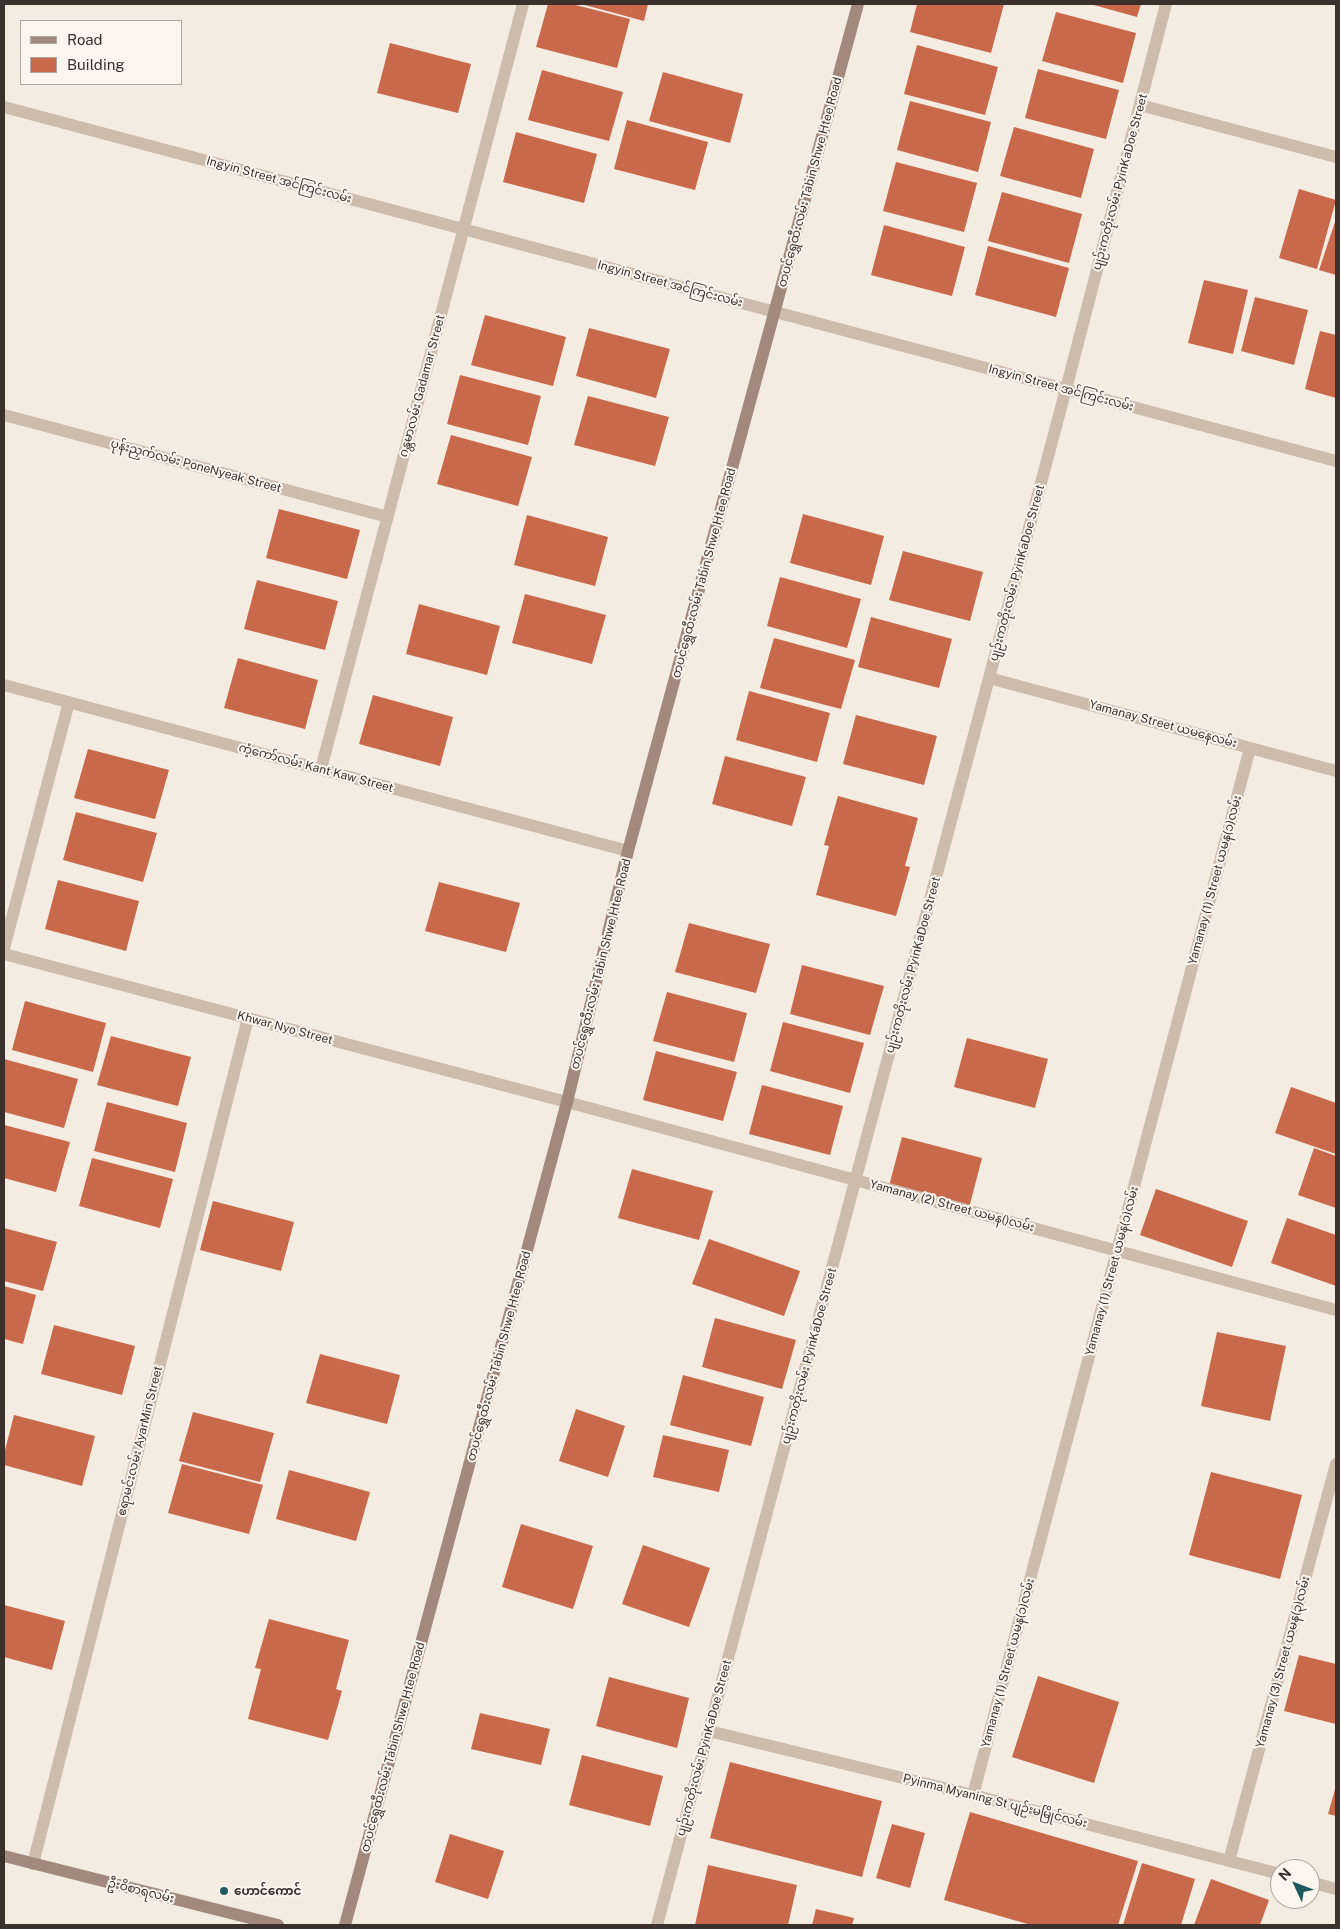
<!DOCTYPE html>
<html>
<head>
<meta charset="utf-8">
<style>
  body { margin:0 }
  #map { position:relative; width:1340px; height:1929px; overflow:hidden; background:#f4ebe1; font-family:"Public Sans",sans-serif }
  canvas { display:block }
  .frame { position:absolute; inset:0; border:5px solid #3b302b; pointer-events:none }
  .legend { position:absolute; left:20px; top:20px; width:162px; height:65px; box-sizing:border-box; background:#fbf5ee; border:1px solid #aea6a0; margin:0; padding:6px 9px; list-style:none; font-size:15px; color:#3b302b }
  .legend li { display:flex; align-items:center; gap:10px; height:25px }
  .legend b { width:25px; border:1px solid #aea6a0 }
  .north { position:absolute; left:1270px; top:1859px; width:50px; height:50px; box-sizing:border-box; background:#fbf5ee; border:1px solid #aea6a0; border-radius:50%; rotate:313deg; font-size:14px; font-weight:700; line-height:20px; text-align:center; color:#3b302b }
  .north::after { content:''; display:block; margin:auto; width:18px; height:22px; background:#1f5a5e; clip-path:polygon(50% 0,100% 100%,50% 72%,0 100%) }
</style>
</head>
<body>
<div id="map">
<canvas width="1340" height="1929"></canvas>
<div class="frame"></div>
<ul class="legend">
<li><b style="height:6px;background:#a18a7d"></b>Road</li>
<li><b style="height:14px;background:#c8694b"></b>Building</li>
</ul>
<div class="north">N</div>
</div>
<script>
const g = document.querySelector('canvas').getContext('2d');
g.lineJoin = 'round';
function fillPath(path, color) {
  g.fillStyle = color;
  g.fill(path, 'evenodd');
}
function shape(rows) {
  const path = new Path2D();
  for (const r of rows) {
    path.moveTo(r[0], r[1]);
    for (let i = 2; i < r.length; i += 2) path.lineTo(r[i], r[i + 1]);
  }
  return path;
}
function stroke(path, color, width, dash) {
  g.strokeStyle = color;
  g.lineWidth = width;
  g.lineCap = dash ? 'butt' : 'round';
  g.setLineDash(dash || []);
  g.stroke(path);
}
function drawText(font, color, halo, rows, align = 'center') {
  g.font = font + ' "Public Sans","Noto Sans Myanmar",sans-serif';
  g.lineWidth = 4;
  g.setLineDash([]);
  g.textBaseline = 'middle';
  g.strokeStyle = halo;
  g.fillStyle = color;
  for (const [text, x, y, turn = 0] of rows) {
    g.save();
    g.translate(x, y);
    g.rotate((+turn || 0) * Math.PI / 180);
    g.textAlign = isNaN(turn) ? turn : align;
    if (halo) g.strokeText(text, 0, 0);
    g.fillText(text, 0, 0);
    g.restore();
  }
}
fillPath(shape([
  [548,4,572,4,630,19,617,68,536,47],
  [581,4,648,4,644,21],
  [917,4,1004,4,991,53,910,32],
  [1090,4,1141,4,1137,17],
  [1056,12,1136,33,1123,83,1042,61],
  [390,43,471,64,458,113,377,93],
  [917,45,998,67,985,115,904,94],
  [1038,69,1119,90,1106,139,1025,118],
  [542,70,623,92,609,141,528,120],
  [663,72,743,94,730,143,649,121],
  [910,101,991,122,978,172,897,150],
  [627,120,708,142,695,190,614,169],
  [1014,127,1094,149,1081,198,1000,176],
  [516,132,597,154,584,203,503,182],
  [896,162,977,183,964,232,883,211],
  [1299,189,1336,200,1317,269,1279,258],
  [1002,192,1082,214,1069,263,988,241],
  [1336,219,1336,275,1319,270],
  [884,225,965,247,952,296,871,275],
  [988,246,1069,268,1056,317,975,295],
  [1204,280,1248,290,1233,354,1188,343],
  [1255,297,1308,310,1294,365,1241,351],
  [485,315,566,337,553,386,471,365],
  [589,328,670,349,656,398,576,376],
  [1320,331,1336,335,1336,398,1305,389],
  [460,375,541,396,528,445,447,424],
  [588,396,669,417,655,466,574,445],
  [451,435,532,457,518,506,437,484],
  [279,509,360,530,347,579,266,558],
  [803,514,884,536,871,585,790,563],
  [527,515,608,537,595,586,514,565],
  [903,551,983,572,970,621,889,600],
  [780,577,861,599,847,648,767,626],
  [257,580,338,601,325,650,244,629],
  [525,594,606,615,592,664,512,643],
  [419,604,500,626,487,675,406,654],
  [871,617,952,639,939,688,858,667],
  [774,638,855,660,841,709,760,688],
  [238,658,318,680,305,729,224,708],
  [749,691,830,713,817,762,736,740],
  [373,695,453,717,440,766,359,744],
  [856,715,937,736,924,785,843,764],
  [88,749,169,770,155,819,74,798],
  [725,756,806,777,792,826,712,804],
  [838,796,918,818,905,866,910,867,896,916,816,895,829,846,824,845],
  [76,812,157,833,143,882,63,860],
  [58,880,139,901,126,951,45,929],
  [439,882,520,903,506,952,425,931],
  [689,923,770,944,756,993,675,972],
  [802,965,884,986,870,1035,790,1014],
  [667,992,747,1013,734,1062,653,1041],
  [25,1001,106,1023,93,1072,12,1050],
  [783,1022,864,1043,850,1093,770,1071],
  [111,1036,191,1057,178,1106,97,1085],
  [967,1038,1048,1059,1035,1108,954,1087],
  [656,1051,737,1072,723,1121,643,1100],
  [4,1059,78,1079,64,1128,4,1112],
  [762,1085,843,1106,830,1155,749,1134],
  [1291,1087,1336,1103,1336,1154,1275,1133],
  [107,1102,187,1123,175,1172,94,1151],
  [4,1125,70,1142,56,1192,4,1178],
  [902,1137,982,1158,969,1208,889,1186],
  [1314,1148,1336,1156,1336,1208,1298,1195],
  [92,1158,173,1179,160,1228,79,1206],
  [632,1169,713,1191,699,1240,618,1218],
  [1156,1189,1248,1221,1232,1267,1140,1235],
  [213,1201,294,1222,281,1271,200,1250],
  [1287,1218,1336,1235,1336,1286,1271,1263],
  [4,1228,57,1242,43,1291,4,1281],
  [709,1239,800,1271,784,1316,692,1284],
  [4,1286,36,1295,23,1344,4,1339],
  [715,1318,796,1340,782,1389,702,1367],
  [54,1325,135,1346,122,1395,41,1374],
  [1217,1332,1286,1346,1270,1421,1201,1406],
  [320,1354,400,1375,387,1424,306,1403],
  [683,1375,764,1397,751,1446,670,1425],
  [576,1409,625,1426,608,1477,559,1461],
  [193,1412,274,1433,260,1482,179,1461],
  [14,1415,95,1436,82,1486,4,1465,4,1454],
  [663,1435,729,1450,719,1492,653,1477],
  [182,1464,263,1485,249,1534,168,1513],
  [289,1470,370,1492,356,1541,276,1519],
  [1211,1472,1302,1495,1280,1579,1189,1555],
  [521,1524,593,1546,573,1609,502,1587],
  [643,1545,710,1568,689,1627,622,1604],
  [4,1605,65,1621,52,1670,4,1657],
  [269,1619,349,1640,336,1689,342,1691,328,1740,248,1719,261,1669,255,1668],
  [1299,1655,1336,1664,1336,1724,1284,1711],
  [1038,1676,1119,1702,1094,1783,1012,1757],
  [609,1677,689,1698,677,1748,596,1726],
  [480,1713,550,1729,541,1765,471,1749],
  [582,1755,663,1776,650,1826,569,1805],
  [730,1762,882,1801,862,1877,710,1838],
  [1336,1786,1336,1816,1328,1814],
  [970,1812,1138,1861,1118,1925,1031,1925,944,1900],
  [892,1824,925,1833,910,1888,876,1878],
  [450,1834,504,1851,488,1899,435,1882],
  [1142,1863,1195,1879,1181,1925,1123,1925],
  [708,1865,797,1885,788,1925,695,1925],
  [1211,1879,1269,1900,1260,1925,1194,1925],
  [816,1909,854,1918,852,1925,812,1925]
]), '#c8694b');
stroke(shape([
  [1140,105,1336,157],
  [4,107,1336,461],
  [4,415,388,517],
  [989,678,1336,771],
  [4,685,628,851],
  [321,769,523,4],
  [4,948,69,702],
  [4,954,567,1102,1336,1310],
  [709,1731,973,1795,1280,1874],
  [973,1795,1250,748],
  [1229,1861,1336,1464],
  [33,1864,248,1018],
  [1310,1882,1336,1889],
  [657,1925,1066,389,1166,4]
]), '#cdbbac', 12);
stroke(shape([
  [4,1856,278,1925],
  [345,1925,567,1102,628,851,858,4]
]), '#a18a7d', 12);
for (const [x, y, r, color] of [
  [224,1891,5,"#1f5a5e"]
]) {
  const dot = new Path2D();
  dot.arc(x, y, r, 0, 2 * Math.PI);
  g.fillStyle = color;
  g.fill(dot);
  stroke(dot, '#fbf5ee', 2);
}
drawText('12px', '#3b302b', '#fbf5ee', [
  ["Ingyin Street အင်ကြင်းလမ်း",279,180,15],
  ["တပင်ရွှေထီးလမ်း Tabin Shwe Htee Road",810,182,-75],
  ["ပျဉ်းကတိုးလမ်း PyinKaDoe Street",1120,182,-75],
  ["Ingyin Street အင်ကြင်းလမ်း",670,284,15],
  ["ဂန္တမာလမ်း Gadamar Street",422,386,-75],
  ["Ingyin Street အင်ကြင်းလမ်း",1061,388,15],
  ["ပုန်းညှက်လမ်း PoneNyeak Street",196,466,15],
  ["တပင်ရွှေထီးလမ်း Tabin Shwe Htee Road",704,573,-75],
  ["ပျဉ်းကတိုးလမ်း PyinKaDoe Street",1017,573,-75],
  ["Yamanay Street ယမနေလမ်း",1163,724,15],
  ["ကံ့ကော်လမ်း Kant Kaw Street",316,768,15],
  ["Yamanay (1) Street ယမန(၁)လမ်း",1215,880,-75],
  ["တပင်ရွှေထီးလမ်း Tabin Shwe Htee Road",601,964,-76],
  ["ပျဉ်းကတိုးလမ်း PyinKaDoe Street",913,965,-75],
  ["Khwar Nyo Street",285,1028,15],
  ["Yamanay (2) Street ယမန()လမ်း",952,1206,15],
  ["Yamanay (1) Street ယမန(၁)လမ်း",1112,1271,-75],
  ["တပင်ရွှေထီးလမ်း Tabin Shwe Htee Road",499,1356,-75],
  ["ပျဉ်းကတိုးလမ်း PyinKaDoe Street",809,1356,-75],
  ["ဧရာမင်းလမ်း AyarMin Street",140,1441,-76],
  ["Yamanay (3) Street ယမန(၃)လမ်း",1283,1662,-75],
  ["Yamanay (1) Street ယမန(၁)လမ်း",1008,1663,-75],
  ["တပင်ရွှေထီးလမ်း Tabin Shwe Htee Road",393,1747,-75],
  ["ပျဉ်းကတိုးလမ်း PyinKaDoe Street",704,1748,-75],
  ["Pyinma Myaning St ပျဉ်းမမြိုင်လမ်း",995,1801,14],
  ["ဦးဝိစာရလမ်း",141,1891,14]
]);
drawText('bold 12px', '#3b302b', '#fbf5ee', [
  ["ဟောင်ကောင်",234,1891]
], 'left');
</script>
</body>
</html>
